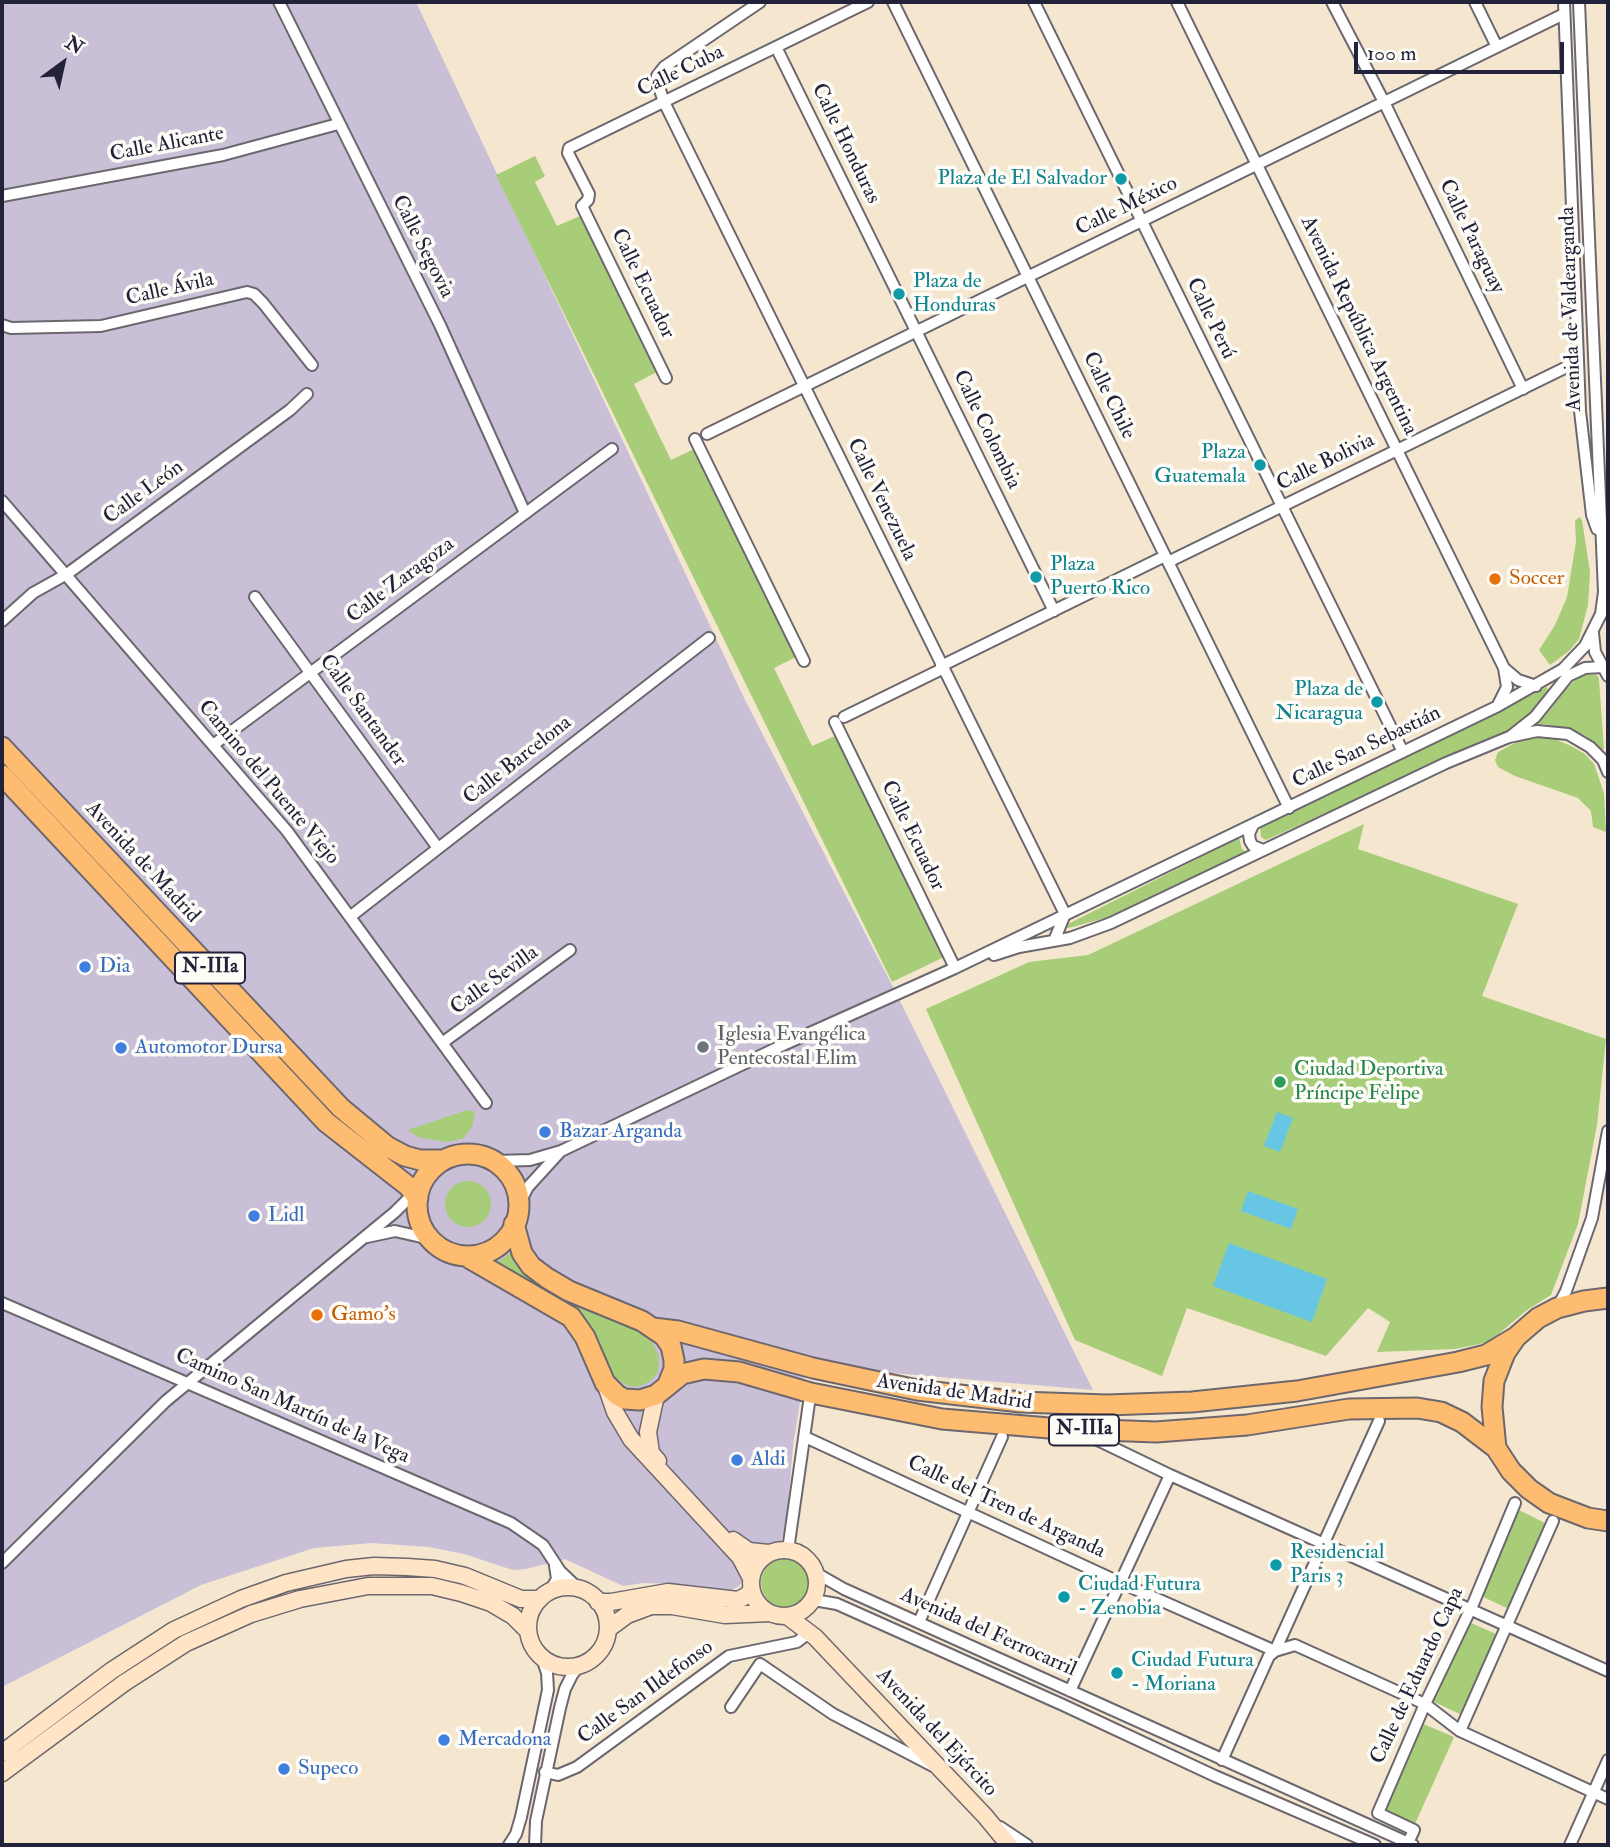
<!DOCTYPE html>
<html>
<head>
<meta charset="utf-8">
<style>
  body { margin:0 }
  #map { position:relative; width:1610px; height:1847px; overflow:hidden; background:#f5e7cf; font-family:"IM FELL Double Pica",serif }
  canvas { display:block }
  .frame { position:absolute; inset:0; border:4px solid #22223b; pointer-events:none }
  .north { position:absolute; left:28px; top:28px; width:70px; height:70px; -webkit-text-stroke:5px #fdfcf7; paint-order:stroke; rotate:33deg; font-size:19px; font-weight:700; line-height:28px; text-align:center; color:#22223b }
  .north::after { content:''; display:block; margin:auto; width:24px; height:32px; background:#22223b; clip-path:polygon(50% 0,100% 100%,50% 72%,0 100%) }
  .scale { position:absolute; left:1354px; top:42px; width:210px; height:32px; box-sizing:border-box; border:4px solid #22223b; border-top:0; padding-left:9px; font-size:21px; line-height:24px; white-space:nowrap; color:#22223b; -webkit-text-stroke:5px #fdfcf7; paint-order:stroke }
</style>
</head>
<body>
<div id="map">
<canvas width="1610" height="1847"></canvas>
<div class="frame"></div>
<div class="north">N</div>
<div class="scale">100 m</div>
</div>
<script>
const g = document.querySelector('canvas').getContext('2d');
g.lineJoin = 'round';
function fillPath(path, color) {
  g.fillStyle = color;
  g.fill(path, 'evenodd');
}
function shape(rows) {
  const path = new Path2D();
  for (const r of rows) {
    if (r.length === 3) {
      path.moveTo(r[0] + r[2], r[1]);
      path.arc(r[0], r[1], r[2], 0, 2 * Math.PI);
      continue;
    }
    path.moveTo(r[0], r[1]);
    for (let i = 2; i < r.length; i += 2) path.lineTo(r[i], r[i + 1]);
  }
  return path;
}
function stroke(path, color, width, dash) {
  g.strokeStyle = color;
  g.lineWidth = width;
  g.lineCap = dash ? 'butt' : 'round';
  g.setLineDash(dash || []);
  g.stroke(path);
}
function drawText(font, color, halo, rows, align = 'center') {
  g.font = font + ' "IM FELL Double Pica",serif';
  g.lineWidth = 7;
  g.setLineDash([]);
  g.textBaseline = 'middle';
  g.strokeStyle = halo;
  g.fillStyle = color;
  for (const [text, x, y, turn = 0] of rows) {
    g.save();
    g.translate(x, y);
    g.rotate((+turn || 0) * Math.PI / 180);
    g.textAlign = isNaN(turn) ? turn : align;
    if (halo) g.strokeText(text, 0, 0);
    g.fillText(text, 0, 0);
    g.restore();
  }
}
fillPath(shape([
  [2,2,416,2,745,700,896,993,1093,1390,869,1371,807,1358,793,1446,787,1518,781,1541,747,1546,743,1581,738,1587,729,1591,678,1584,643,1583,623,1586,565,1559,526,1569,513,1570,464,1554,429,1547,372,1543,314,1548,201,1585,2,1687]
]), '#c9bfd7');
fillPath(shape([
  [535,156,545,176,535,182,557,226,580,216,657,372,634,384,671,460,694,449,796,657,774,668,812,746,835,736,944,957,892,982,496,175],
  [1579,517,1582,520,1590,572,1588,605,1579,639,1569,651,1550,665,1539,650,1555,625,1567,597,1576,542,1575,521],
  [1585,675,1597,675,1599,679,1604,749,1601,750,1586,736,1569,729,1544,724,1535,725,1546,715,1567,688,1576,679],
  [1546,687,1550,691,1533,715,1509,731,1266,840,1261,837,1260,828],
  [1538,737,1550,737,1571,746,1585,754,1594,764,1604,793,1606,832,1593,827,1591,811,1578,798,1515,776,1498,767,1495,760,1498,752,1523,739],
  [1364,824,1358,849,1518,904,1482,996,1606,1039,1597,1125,1578,1224,1551,1295,1527,1310,1489,1342,1455,1349,1377,1352,1390,1322,1368,1308,1326,1356,1187,1308,1162,1376,1075,1340,926,1009,1029,962,1088,955],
  [1239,838,1242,849,1246,852,1108,917,1073,927,1058,929],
  [467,1110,475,1112,472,1127,464,1138,457,1140,446,1142,418,1137,408,1130],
  [468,1204,23],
  [510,1253,523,1270,627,1323,650,1339,659,1356,658,1373,649,1382,638,1387,628,1386,616,1378,610,1371,592,1327,583,1315,497,1263],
  [1517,1509,1547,1524,1509,1609,1479,1595],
  [785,1583,24],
  [1469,1622,1496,1634,1462,1715,1432,1701],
  [1421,1723,1454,1737,1415,1824,1382,1809]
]), '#a7cd78');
fillPath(shape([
  [1277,1112,1293,1118,1280,1152,1264,1146],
  [1248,1191,1298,1209,1291,1229,1241,1211],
  [1229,1243,1327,1279,1312,1322,1213,1286]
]), '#66c6e4');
const street = shape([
  [279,2,440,325,525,513],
  [760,2,664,67,657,76,657,81,664,102,1065,914,1054,941],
  [893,2,1289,808],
  [1034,2,1403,752],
  [1177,2,1504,668,1507,687,1498,705],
  [1332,2,1384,102,1523,389],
  [1475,2,1497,47],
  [1564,2,1580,411,1592,515,1597,529],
  [1579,2,1604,592,1601,614],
  [776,47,1054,611],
  [2,196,223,155,338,124],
  [2,325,11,328,101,326,247,292,254,294,263,303,312,365],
  [666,378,582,206,588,200,589,194,568,153,569,148,868,2],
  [707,434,1564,14],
  [695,439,804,661],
  [2,501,287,831,486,1103],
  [1168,562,1577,362],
  [255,597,438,848],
  [2,621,33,593,67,574,290,410,307,394],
  [1593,633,1595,652,1608,676],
  [941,666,1165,556],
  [1504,668,1518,680,1536,686],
  [844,717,942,669],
  [835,722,955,968],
  [1511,736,1535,717,1568,676,1585,668,1603,667],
  [213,745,612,449],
  [1253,825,1249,834,1250,841,1253,846,1263,850],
  [351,916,709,638],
  [994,955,1019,947,1070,938,1111,923,1446,763,1509,737,1537,731,1568,734,1590,747,1603,760,1608,772],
  [442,1043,570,950],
  [496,1161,530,1160,561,1151,783,1045,955,968,1498,706,1563,669,1585,646,1601,614,1608,607],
  [518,1206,528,1187,559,1153],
  [367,1237,395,1231,430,1239],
  [2,1303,511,1523,543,1545,560,1571,580,1590],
  [1557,1308,1566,1291,1592,1218,1608,1131],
  [1085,1434,1170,1475,1608,1671],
  [805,1437,1119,1582,1275,1651,1295,1645,1425,1704,1460,1731,1608,1799],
  [788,1550,809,1403],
  [2,1563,166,1401,395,1212,422,1185],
  [816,1573,844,1589,1413,1845],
  [550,1591,557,1579,555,1566],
  [814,1600,837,1604,1063,1705,1215,1776,1375,1845],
  [919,1622,1002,1437],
  [1070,1691,1170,1475],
  [731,1707,760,1664,833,1714,933,1766],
  [1460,1731,1553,1521],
  [1222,1760,1269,1656,1275,1651,1379,1421],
  [545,1772,558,1775,577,1767,729,1656,797,1642,810,1632],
  [1000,1827,1027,1845],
  [509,1845,516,1834,521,1817,548,1690,547,1673,542,1658],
  [535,1845,536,1821,560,1708,565,1689,572,1675,580,1665],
  [1407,1845,1414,1830,1378,1813,1425,1704,1473,1604,1515,1503],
  [1570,1845,1608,1760]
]);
const secondary = shape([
  [605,1383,615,1412,631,1439,740,1557,751,1578],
  [656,1395,648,1432,651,1453,658,1461],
  [733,1540,749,1551,769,1553],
  [784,1583,33],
  [568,1627,40],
  [598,1602,611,1602,668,1592,738,1600,748,1595,751,1589],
  [787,1616,815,1637,985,1816,1009,1845],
  [608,1629,627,1615,651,1606,672,1606,725,1615,770,1613],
  [2,1753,111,1671,174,1630,241,1599,286,1583,346,1569,374,1566,407,1567,435,1569,465,1576,521,1599,540,1599],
  [2,1773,124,1683,186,1643,251,1614,300,1599,368,1586,432,1586,461,1593,491,1603,513,1616,528,1631]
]);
const highway = shape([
  [2,747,341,1108,388,1147,405,1156,420,1160,443,1160],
  [2,775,326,1122,408,1186,418,1198],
  [468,1205,51],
  [514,1224,522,1253,531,1266,547,1278,569,1291,642,1321,664,1336,671,1346,674,1360,674,1369,668,1384],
  [469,1258,571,1317,585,1337,605,1383,617,1395,624,1399,640,1400,656,1395,682,1374,704,1369,739,1372,811,1393,942,1419,1049,1428,1156,1432,1247,1425,1349,1409,1417,1408,1441,1412,1462,1422,1496,1448],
  [1608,1298,1584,1301,1557,1308,1538,1318,1516,1337,1505,1353,1494,1381,1492,1407,1496,1448,1511,1471,1529,1489,1549,1503,1588,1518,1608,1521],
  [653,1328,678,1331,813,1368,917,1390,1020,1402,1107,1405,1192,1402,1297,1391,1458,1362,1486,1355,1516,1337]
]);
stroke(street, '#6c676f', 14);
stroke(secondary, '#6c676f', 19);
stroke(highway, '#6c676f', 23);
stroke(street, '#fff', 10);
stroke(secondary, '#ffe4c6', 16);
stroke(highway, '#febc70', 19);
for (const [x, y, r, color] of [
  [1121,179,7,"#0f9aa8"],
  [899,294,7,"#0f9aa8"],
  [1260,465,7,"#0f9aa8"],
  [1036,577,7,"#0f9aa8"],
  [1495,579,7,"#e8710a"],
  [1377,702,7,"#0f9aa8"],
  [85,967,7,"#3f7fe0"],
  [703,1047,7,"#6b7280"],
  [121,1048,7,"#3f7fe0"],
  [1280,1082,7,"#2e9e5b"],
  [545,1132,7,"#3f7fe0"],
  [254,1216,7,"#3f7fe0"],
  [317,1315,7,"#e8710a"],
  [737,1460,7,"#3f7fe0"],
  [1276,1565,7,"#0f9aa8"],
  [1064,1597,7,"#0f9aa8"],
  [1117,1673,7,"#0f9aa8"],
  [444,1740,7,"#3f7fe0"],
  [284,1769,7,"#3f7fe0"]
]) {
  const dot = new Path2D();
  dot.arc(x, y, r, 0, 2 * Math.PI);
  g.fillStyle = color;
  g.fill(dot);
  stroke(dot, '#fdfcf7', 2.5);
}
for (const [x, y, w] of [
  [210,968,70],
  [1084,1430,70]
]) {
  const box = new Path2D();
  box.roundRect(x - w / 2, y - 15.5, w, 31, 5);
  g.fillStyle = '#fdfcf7';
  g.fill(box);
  stroke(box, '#22223b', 2);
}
drawText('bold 19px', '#22223b', null, [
  ["N-IIIa",210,968],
  ["N-IIIa",1084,1430]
]);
drawText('21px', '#22223b', '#fdfcf7', [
  ["Calle Cuba",681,72,-26],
  ["Calle Honduras",845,144,64],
  ["Calle Alicante",167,145,-11],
  ["Calle México",1127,207,-26],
  ["Calle Paraguay",1471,237,64],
  ["Calle Segovia",422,247,63],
  ["Calle Ecuador",642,284,64],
  ["Calle Ávila",170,290,-13],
  ["Avenida de Valdearganda",1572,309,-92],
  ["Calle Perú",1210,319,64],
  ["Avenida República Argentina",1358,326,64],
  ["Calle Chile",1108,396,64],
  ["Calle Colombia",986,430,64],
  ["Calle Bolivia",1326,463,-26],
  ["Calle León",144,493,-36],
  ["Calle Venezuela",881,500,64],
  ["Calle Zaragoza",401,581,-37],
  ["Calle Santander",362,711,54],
  ["Calle San Sebastián",1367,748,-26],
  ["Calle Barcelona",518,761,-38],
  ["Camino del Puente Viejo",268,783,50],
  ["Calle Ecuador",912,836,64],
  ["Avenida de Madrid",142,863,47],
  ["Calle Sevilla",495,981,-36],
  ["Avenida de Madrid",954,1393,8],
  ["Camino San Martín de la Vega",292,1407,24],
  ["Calle del Tren de Arganda",1006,1508,25],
  ["Avenida del Ferrocarril",988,1633,24],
  ["Calle de Eduardo Capa",1418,1676,-65],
  ["Calle San Ildefonso",646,1693,-36],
  ["Avenida del Ejército",936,1733,47]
]);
drawText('21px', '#0d838f', '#fdfcf7', [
  ["Plaza de El Salvador",1107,179,"right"],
  ["Plaza de",913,282],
  ["Honduras",913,306],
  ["Plaza",1246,453,"right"],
  ["Guatemala",1246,477,"right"],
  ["Plaza",1050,565],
  ["Puerto Rico",1050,589],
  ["Plaza de",1363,690,"right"],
  ["Nicaragua",1363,714,"right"],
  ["Residencial",1290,1553],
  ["Paris 3",1290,1577],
  ["Ciudad Futura",1078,1585],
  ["- Zenobia",1078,1609],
  ["Ciudad Futura",1131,1661],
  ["- Moriana",1131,1685]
], 'left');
drawText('21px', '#c56008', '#fdfcf7', [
  ["Soccer",1509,579],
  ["Gamo's",331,1315]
], 'left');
drawText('21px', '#366cbe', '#fdfcf7', [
  ["Dia",99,967],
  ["Automotor Dursa",135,1048],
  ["Bazar Arganda",559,1132],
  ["Lidl",268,1216],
  ["Aldi",751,1460],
  ["Mercadona",458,1740],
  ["Supeco",298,1769]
], 'left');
drawText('21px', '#5b616d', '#fdfcf7', [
  ["Iglesia Evangélica",717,1035],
  ["Pentecostal Elim",717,1059]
], 'left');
drawText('21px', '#27864d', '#fdfcf7', [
  ["Ciudad Deportiva",1294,1070],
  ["Príncipe Felipe",1294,1094]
], 'left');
</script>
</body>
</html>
